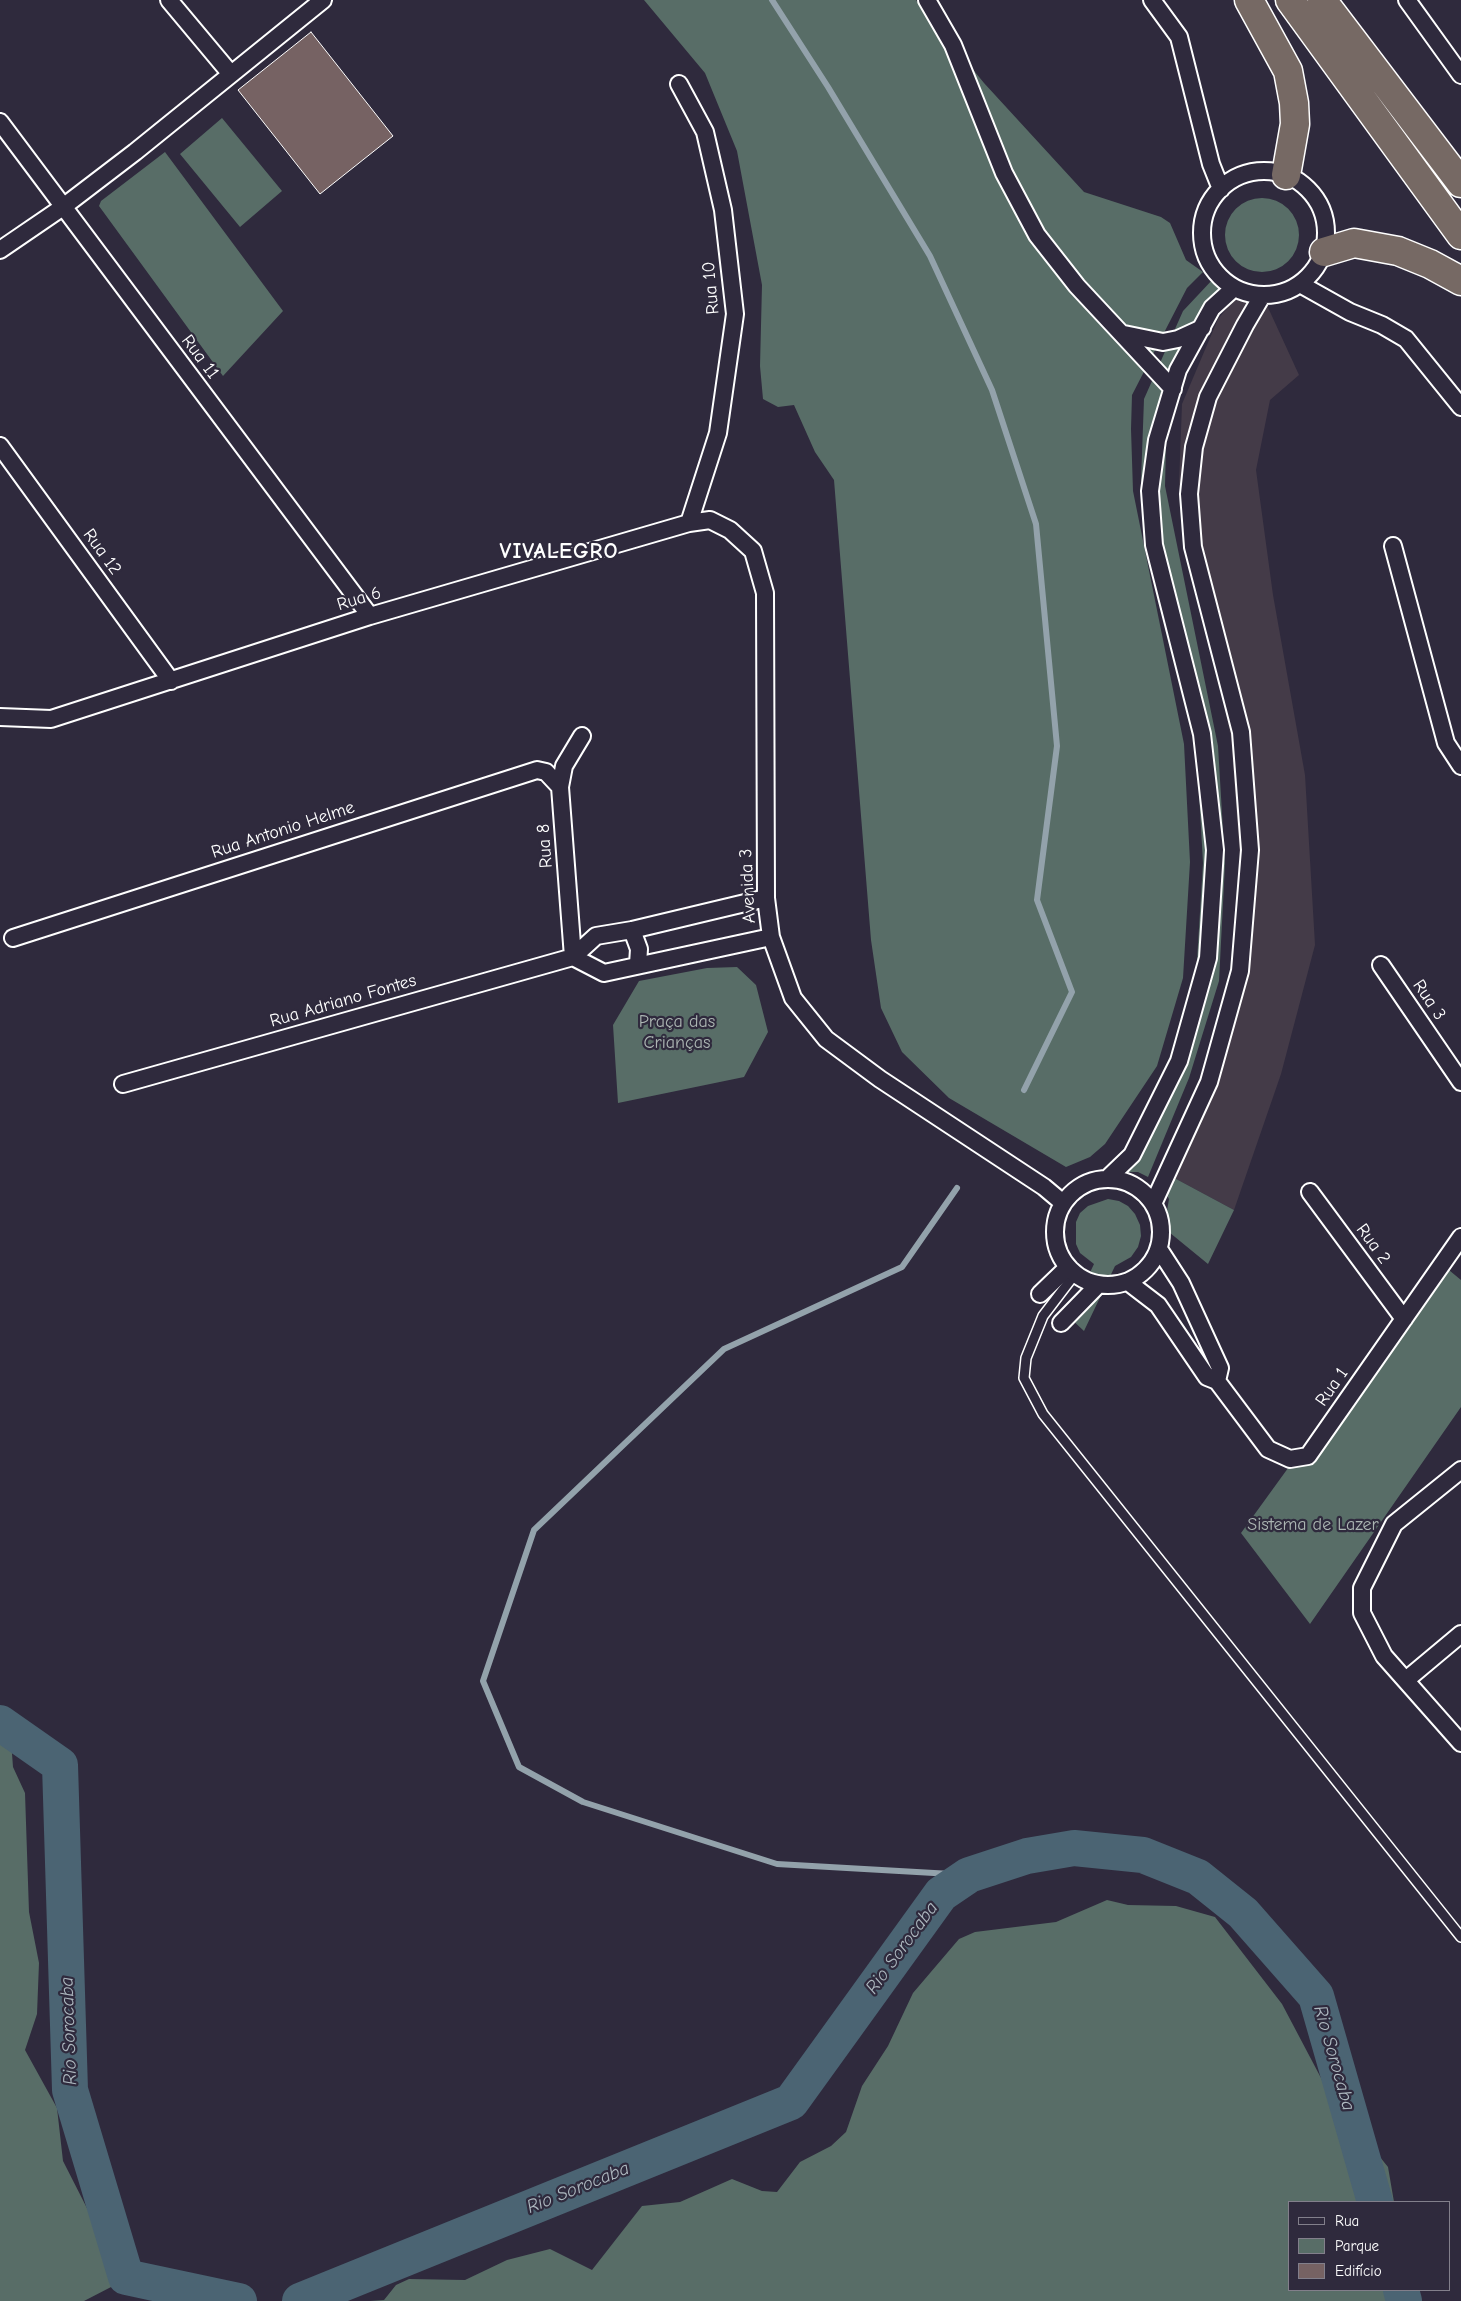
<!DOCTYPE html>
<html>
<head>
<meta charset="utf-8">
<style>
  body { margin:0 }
  #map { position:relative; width:1461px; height:2301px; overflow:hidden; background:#2f2a3d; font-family:"Comic Neue",sans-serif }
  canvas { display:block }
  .legend { position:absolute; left:1288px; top:2201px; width:162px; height:90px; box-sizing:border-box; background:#2f2a3d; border:1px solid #827f8b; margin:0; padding:6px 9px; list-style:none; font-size:15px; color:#fff }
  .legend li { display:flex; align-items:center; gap:10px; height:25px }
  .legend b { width:25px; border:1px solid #827f8b }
</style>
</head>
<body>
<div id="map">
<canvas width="1461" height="2301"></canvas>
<ul class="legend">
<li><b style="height:6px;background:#2f2a3d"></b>Rua</li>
<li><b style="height:14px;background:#586d67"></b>Parque</li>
<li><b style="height:14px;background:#766263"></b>Edifício</li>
</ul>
</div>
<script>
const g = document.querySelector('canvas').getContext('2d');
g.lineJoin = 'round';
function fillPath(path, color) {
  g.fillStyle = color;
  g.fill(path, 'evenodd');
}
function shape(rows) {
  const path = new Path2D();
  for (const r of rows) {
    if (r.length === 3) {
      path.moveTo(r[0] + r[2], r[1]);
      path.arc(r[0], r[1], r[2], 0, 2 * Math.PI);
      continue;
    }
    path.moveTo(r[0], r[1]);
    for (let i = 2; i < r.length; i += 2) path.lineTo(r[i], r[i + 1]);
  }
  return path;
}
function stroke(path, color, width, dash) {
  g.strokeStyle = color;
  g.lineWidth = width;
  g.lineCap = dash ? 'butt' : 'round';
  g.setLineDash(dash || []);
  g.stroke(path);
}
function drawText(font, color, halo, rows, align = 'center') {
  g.font = font + ' "Comic Neue",sans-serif';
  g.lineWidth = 4.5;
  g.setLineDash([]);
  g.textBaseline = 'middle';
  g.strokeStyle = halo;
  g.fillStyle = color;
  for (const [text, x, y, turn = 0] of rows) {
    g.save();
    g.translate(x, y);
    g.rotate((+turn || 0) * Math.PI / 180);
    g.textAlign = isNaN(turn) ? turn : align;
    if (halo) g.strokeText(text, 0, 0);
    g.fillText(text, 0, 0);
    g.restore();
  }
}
fillPath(shape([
  [1245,287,1260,290,1299,375,1270,400,1256,470,1273,595,1305,775,1315,945,1281,1074,1234,1210,1165,1173,1204,1079,1233,978,1241,872,1231,738,1179,484,1182,404,1218,319]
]), '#443b48');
fillPath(shape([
  [644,0,916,0,984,83,1084,192,1161,217,1170,223,1186,260,1203,272,1187,288,1132,395,1131,429,1133,491,1184,744,1190,862,1183,978,1157,1066,1105,1144,1090,1157,1066,1167,949,1098,902,1052,881,1008,871,940,834,480,815,452,794,405,778,407,763,399,760,366,762,285,737,151,705,73],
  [222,118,282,191,240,227,180,154],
  [165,152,283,311,223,376,99,206,101,201],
  [1262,235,37],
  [1214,278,1221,283,1232,285,1167,402,1165,486,1218,746,1225,864,1219,981,1189,1078,1148,1177,1138,1172,1125,1172,1170,1066,1196,977,1203,863,1196,740,1141,481,1144,399,1183,311],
  [737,967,756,985,768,1032,744,1077,618,1103,613,1025,639,981,707,968],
  [1165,1173,1234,1210,1208,1264,1164,1228,1169,1199,1160,1185],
  [1108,1199,1119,1201,1128,1206,1135,1214,1140,1225,1141,1236,1138,1247,1131,1257,1115,1266,1084,1331,1069,1317,1094,1264,1080,1253,1076,1244,1076,1222,1080,1213,1088,1206],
  [1438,1261,1461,1280,1461,1407,1310,1624,1241,1533],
  [0,1731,11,1740,13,1767,25,1793,29,1912,39,1963,37,2014,25,2050,57,2108,63,2161,120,2273,113,2286,84,2301,0,2301],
  [1107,1900,1128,1905,1176,1906,1215,1917,1282,2004,1330,2095,1388,2167,1394,2202,1290,2202,1290,2290,1404,2290,1404,2301,370,2301,384,2300,396,2285,409,2279,465,2280,507,2260,550,2249,592,2270,642,2206,680,2202,732,2179,762,2191,777,2192,800,2162,831,2146,846,2132,862,2086,888,2046,913,1993,959,1939,975,1932,1056,1922]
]), '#586d67');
stroke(shape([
  [772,0,828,87,930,256,992,390,1036,524,1057,746,1037,900,1072,992,1024,1090],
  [957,1188,902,1267,724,1349,534,1530,483,1681,519,1767,583,1802,777,1864,969,1875]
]), '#93a2ab', 6);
stroke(shape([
  [0,1723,60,1765,70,2090,126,2277,239,2301],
  [1401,2290,1404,2301],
  [300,2301,791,2102,941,1894,969,1875,1027,1856,1074,1848,1143,1855,1198,1877,1243,1913,1316,1996,1375,2202]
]), '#4b6473', 36);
const building = shape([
  [311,32,393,136,320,194,238,90,311,32]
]);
fillPath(building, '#766263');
stroke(building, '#fff', 1);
const lane = shape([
  [1075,1274,1043,1316,1026,1358,1024,1378,1043,1414,1461,1937]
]);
const street = shape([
  [169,0,230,73],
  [927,0,953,45,1004,173,1037,235,1077,286,1173,389],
  [1152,0,1179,37,1211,164,1221,189],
  [1407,0,1461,75],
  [679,84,705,132,723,210,735,314,718,433,689,523],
  [0,122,370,616],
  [1264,233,62],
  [0,250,63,207,135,152,323,0],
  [1300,284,1350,312,1382,325,1406,339,1461,407],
  [1124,334,1163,342,1178,339,1202,328],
  [0,446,171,681],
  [1393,546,1446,743,1461,766],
  [0,717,51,719,370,616,689,523,710,520,730,530,753,551,765,593,766,898,771,937,793,998,826,1039,880,1079,1044,1187,1063,1203],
  [632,930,639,949,638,964],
  [13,938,537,770,546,772,560,787],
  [573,957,560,787,564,766,582,736],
  [573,957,604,973,771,937],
  [1381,965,1461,1082],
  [123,1084,573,957,596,936,632,930,766,898],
  [1108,1178,1132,1155,1179,1061,1208,958,1215,850,1202,734,1154,545,1150,491,1157,440,1178,370,1212,308,1234,288],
  [1108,1232,53],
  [1310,1192,1404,1319],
  [1153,1204,1209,1082,1240,971,1250,850,1241,732,1193,547,1189,494,1194,447,1208,397,1245,325,1262,296],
  [1159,1249,1181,1283,1220,1368,1217,1381],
  [1128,1282,1158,1305,1207,1377,1217,1381],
  [1040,1294,1067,1268],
  [1061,1323,1098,1285],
  [1217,1381,1268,1449,1290,1459,1308,1456,1461,1237],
  [1461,1470,1394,1524,1362,1588,1362,1613,1384,1656,1461,1743],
  [1406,1680,1461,1634]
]);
const highway = shape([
  [1249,0,1288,71,1294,103,1295,124,1286,175],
  [1290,0,1461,235],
  [1322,0,1461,183],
  [1324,252,1354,243,1398,251,1430,264,1461,281]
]);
stroke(lane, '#fff', 12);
stroke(street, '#fff', 20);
stroke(highway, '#fff', 31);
stroke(lane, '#2f2a3d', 9);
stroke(street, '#2f2a3d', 16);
stroke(highway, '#766964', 28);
drawText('18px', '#fff', '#2f2a3d', [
  ["Rua 10",711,288,-95],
  ["Rua 11",200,357,53],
  ["Rua 12",102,552,54],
  ["Rua 6",359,599,-17],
  ["Rua Antonio Helme",283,830,-18],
  ["Rua 8",545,846,-94],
  ["Avenida 3",748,886,-93],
  ["Rua 3",1429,1000,56],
  ["Rua Adriano Fontes",343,1001,-16],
  ["Rua 2",1373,1244,54],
  ["Rua 1",1332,1387,-55]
]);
drawText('18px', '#acb6b3', '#2f2a3d', [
  ["Praça das",677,1022],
  ["Crianças",677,1043],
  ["Sistema de Lazer",1313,1525]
]);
drawText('italic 19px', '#aeb9c0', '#2f2a3d', [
  ["Rio Sorocaba",902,1948,-54],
  ["Rio Sorocaba",69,2031,-92],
  ["Rio Sorocaba",1334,2058,74],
  ["Rio Sorocaba",578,2188,-22]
]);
g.letterSpacing = '1px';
drawText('bold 22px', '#fff', '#2f2a3d', [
  ["VIVALEGRO",559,552]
]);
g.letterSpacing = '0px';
</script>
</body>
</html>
